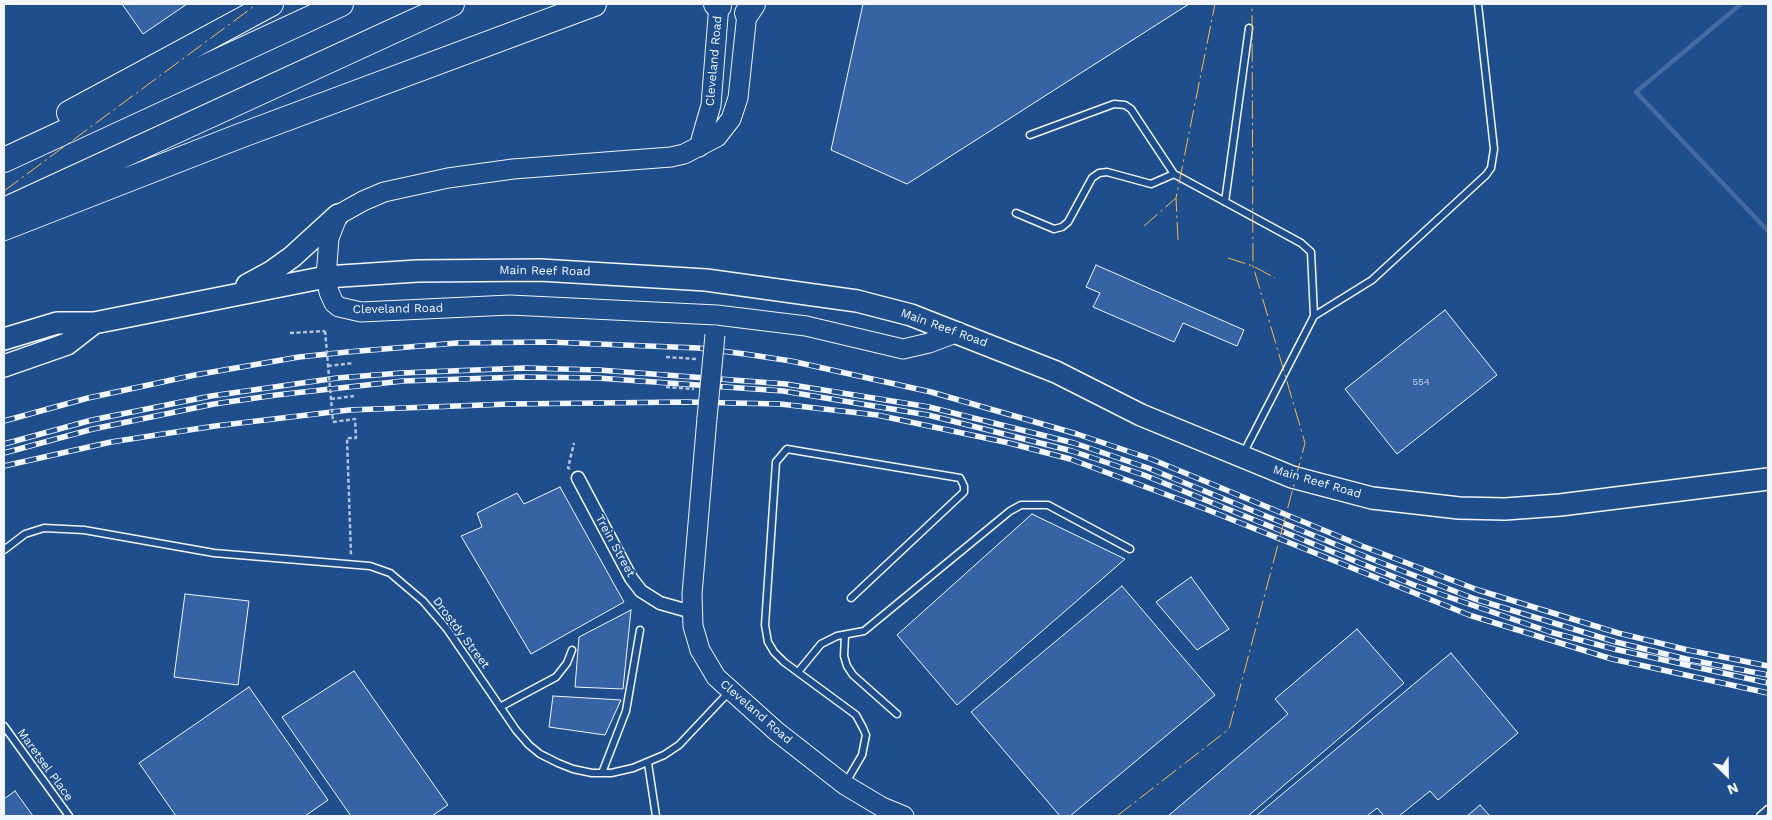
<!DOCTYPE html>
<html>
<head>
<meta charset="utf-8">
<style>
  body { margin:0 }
  #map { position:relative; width:1772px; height:820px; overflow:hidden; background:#1f4e8c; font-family:"Work Sans",sans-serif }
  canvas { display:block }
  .frame { position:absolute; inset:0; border:5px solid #f2f6ff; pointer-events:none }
  .north { position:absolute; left:1702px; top:750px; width:50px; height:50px; -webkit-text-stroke:4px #1f4e8c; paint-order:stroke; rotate:157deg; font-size:14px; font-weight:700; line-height:20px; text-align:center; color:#f2f6ff }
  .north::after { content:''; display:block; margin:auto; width:18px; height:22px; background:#f2f6ff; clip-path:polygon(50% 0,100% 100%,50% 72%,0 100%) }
</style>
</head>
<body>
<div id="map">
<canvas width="1772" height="820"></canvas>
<div class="frame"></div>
<div class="north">N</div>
</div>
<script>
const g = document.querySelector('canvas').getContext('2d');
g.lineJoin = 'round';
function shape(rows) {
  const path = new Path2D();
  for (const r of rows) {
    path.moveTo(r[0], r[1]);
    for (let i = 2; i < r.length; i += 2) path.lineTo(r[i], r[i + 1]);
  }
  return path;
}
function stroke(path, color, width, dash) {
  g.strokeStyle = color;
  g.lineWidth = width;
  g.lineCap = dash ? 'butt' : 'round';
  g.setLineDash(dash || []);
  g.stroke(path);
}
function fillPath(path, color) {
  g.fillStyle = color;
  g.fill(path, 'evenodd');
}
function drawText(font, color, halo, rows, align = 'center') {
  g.font = font + ' "Work Sans",sans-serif';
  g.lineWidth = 4;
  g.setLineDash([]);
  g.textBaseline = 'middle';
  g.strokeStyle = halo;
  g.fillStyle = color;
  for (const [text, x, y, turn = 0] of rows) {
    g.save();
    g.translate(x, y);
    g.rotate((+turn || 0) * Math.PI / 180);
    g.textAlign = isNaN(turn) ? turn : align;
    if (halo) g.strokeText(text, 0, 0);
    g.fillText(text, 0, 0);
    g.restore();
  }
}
stroke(shape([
  [1741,4,1636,92,1768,231]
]), '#446ba0', 4.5);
const building = shape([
  [122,4,187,4,143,34,122,4],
  [863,4,1189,4,907,184,831,150,863,4],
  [1096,265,1244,330,1237,346,1183,323,1174,342,1093,307,1100,293,1086,287,1096,265],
  [1445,310,1497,375,1397,454,1345,389,1445,310],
  [560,487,624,602,531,654,461,536,482,527,477,513,517,493,524,504,560,487],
  [1032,514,1125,559,957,705,897,635,1032,514],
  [1191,577,1229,629,1197,650,1156,602,1191,577],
  [1122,586,1215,695,1070,816,1060,816,971,712,1122,586],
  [185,594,249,601,238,685,174,677,185,594],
  [631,610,623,689,575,687,579,637,631,610],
  [1357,629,1404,683,1248,816,1168,816,1288,714,1275,699,1357,629],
  [1451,653,1518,733,1438,800,1430,791,1399,816,1384,816,1377,808,1367,816,1256,816,1451,653],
  [354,671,448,805,432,816,351,816,282,717,354,671],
  [249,687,328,800,305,816,176,816,139,763,249,687],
  [553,696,621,700,605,735,549,727,553,696],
  [15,791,33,816,4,816,4,799,15,791],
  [1480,805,1490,816,1467,816,1480,805]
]);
fillPath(building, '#3563a3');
stroke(building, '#f2f6ff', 1);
const lane = shape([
  [1030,135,1114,104,1125,105,1131,109,1174,174],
  [1225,202,1249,28],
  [1016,213,1054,229,1062,227,1068,222,1092,178,1099,173,1107,172,1151,184,1174,174,1301,243,1311,252,1314,316,1243,454],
  [1314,316,1372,280,1486,175,1491,168,1494,149,1478,4],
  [4,550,25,534,44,528,84,530,214,553,370,566,390,573,423,601,447,629,516,730,529,745,540,754,558,763,573,769,592,773,611,773,633,768,664,755,679,745,729,692],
  [845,636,844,656,847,666,853,675,897,714],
  [798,672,821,644,837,636,864,631,1010,511,1021,505,1048,505,1130,549],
  [500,707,556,677,567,663,572,650],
  [4,726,69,816],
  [648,763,656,816],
  [602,773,626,711,640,630],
  [845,784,862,755,866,735,863,728,856,715,784,662,774,652,768,642,765,625,776,462,787,449,960,478,964,486,964,492,851,598],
  [1760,816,1768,809]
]);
const street = shape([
  [578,478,631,578,641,591,660,603,692,612]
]);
const secondary = shape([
  [748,4,738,98,731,119,717,137,684,154,671,157,513,169,448,178,384,192,363,201,338,215,329,238,326,277,329,292,334,303,339,307,361,312,510,305,717,315,806,326,903,349,929,343,958,332],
  [699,147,711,105,719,4],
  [707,418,692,594,693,626,700,650,716,677,776,731,845,785,882,807,904,816]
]);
const primary = shape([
  [247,285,271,272,292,257,338,215],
  [4,339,57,323,94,323,326,277,417,271,540,270,706,280,857,301,911,315,1056,372,1141,415,1292,477,1372,498,1459,508,1505,509,1560,505,1768,479],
  [4,366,67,344,94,323]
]);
const highway = shape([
  [716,4,719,6],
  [747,13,753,4],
  [69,113,271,4],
  [4,160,341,4],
  [4,210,452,4],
  [4,228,237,137,594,4]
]);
stroke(lane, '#f2f6ff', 9);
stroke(street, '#f2f6ff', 15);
stroke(secondary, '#f2f6ff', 21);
stroke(primary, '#f2f6ff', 24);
stroke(highway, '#f2f6ff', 26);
stroke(shape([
  [290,333,325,331],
  [666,357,697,359],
  [328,366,353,363],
  [666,387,694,389],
  [331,399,354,396],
  [333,422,355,419,356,438,347,438,351,555],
  [570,469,568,468,574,443]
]), '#b3c4dc', 2.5, [4, 2.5]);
stroke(lane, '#1f4e8c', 6);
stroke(street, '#1f4e8c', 12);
stroke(secondary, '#1f4e8c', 19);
stroke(primary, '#1f4e8c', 21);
stroke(highway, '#1f4e8c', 24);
const rail = shape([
  [4,421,88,398,195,375,299,357,347,352,457,343,548,342,698,348,745,354,791,361,931,392,1077,434,1151,459,1362,546,1478,590,1618,633,1688,650,1768,666],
  [4,444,92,420,211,396,337,378,401,373,525,368,599,370,786,384,929,407,1074,443,1148,468,1369,558,1475,599,1616,642,1686,659,1768,675],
  [4,453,93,429,214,404,276,395,403,381,523,377,597,378,783,391,928,415,1072,451,1144,475,1414,585,1550,632,1614,649,1768,683],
  [4,466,111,442,215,426,349,410,510,404,686,402,780,404,877,415,1009,443,1070,459,1208,510,1469,615,1612,659,1768,693]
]);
stroke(rail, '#f2f6ff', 5.5);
stroke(rail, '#1f4e8c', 4, [11]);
const secondaryBridge = shape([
  [707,418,715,335]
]);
stroke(secondaryBridge, '#f2f6ff', 21, []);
stroke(shape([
  [325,331,333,422]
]), '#b3c4dc', 2.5, [4, 2.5]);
stroke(secondaryBridge, '#1f4e8c', 19);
stroke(shape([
  [4,191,257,4],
  [1144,226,1176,198],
  [1178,240,1176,198,1215,4],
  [1228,258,1253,266,1275,278],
  [1117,816,1229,729,1305,443,1253,266,1252,4]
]), '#ffb74d', 1, [18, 4, 2.5, 4]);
drawText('10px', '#c3d1e8', null, [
  ["554",1421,382]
]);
drawText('12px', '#f2f6ff', '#1f4e8c', [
  ["Cleveland Road",714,61,-85],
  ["Main Reef Road",545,271,1],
  ["Cleveland Road",398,309,-1],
  ["Main Reef Road",944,328,20],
  ["Main Reef Road",1317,482,16],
  ["Trein Street",615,546,61],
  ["Drostdy Street",461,633,53],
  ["Cleveland Road",756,712,41],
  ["Maretsel Place",45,765,54]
]);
</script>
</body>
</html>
